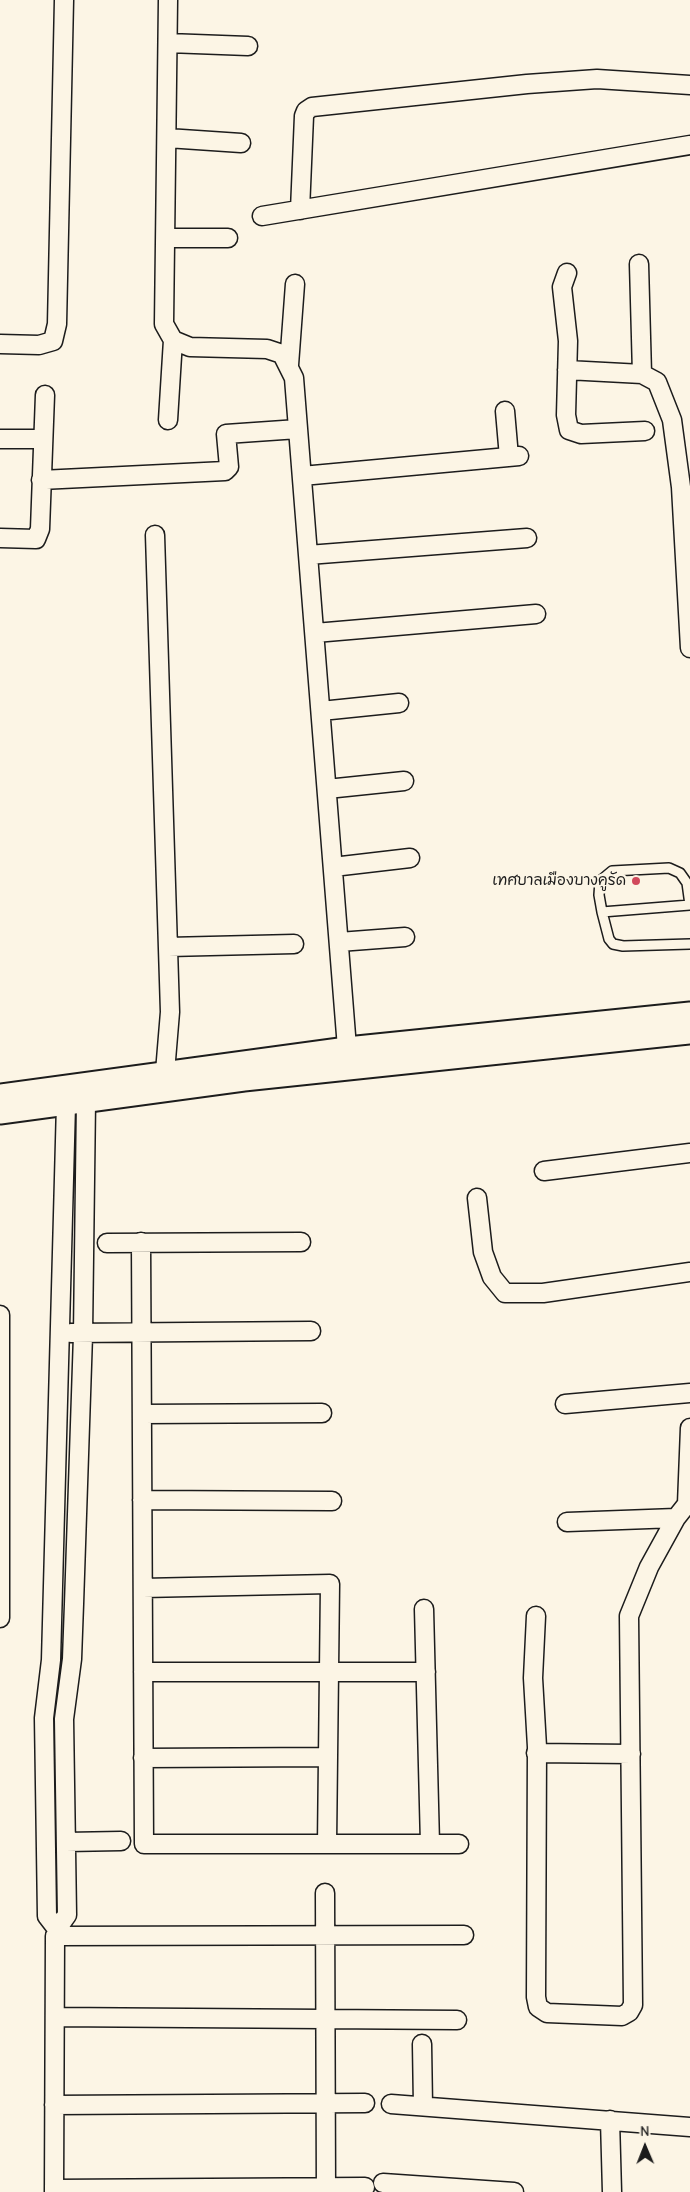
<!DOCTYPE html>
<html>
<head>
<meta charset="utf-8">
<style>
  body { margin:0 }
  #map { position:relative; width:690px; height:2192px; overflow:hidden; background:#fcf5e5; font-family:"Comic Neue",sans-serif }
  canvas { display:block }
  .north { position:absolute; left:620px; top:2122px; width:50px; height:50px; -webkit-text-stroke:4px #fcf5e5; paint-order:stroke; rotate:359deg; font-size:14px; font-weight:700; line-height:20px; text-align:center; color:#1c1c1c }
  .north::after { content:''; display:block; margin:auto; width:18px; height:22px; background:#1c1c1c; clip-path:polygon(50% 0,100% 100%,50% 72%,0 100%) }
</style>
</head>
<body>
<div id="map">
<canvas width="690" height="2192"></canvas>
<div class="north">N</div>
</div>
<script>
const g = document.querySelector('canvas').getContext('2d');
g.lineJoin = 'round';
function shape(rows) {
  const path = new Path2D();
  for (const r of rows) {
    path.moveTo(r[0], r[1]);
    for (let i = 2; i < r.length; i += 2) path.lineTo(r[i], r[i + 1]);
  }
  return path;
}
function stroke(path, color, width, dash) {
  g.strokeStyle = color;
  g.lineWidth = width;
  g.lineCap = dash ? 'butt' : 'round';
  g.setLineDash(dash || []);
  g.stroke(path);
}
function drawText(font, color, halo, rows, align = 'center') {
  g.font = font + ' "Comic Neue","Playpen Sans Thai",sans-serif';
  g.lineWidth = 5;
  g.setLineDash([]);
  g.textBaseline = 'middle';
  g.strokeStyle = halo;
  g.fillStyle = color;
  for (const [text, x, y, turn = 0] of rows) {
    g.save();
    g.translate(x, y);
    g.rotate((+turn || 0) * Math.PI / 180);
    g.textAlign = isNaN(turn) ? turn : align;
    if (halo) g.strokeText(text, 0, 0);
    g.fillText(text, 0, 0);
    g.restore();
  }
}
const service = shape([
  [602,912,690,905,687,883,680,873,669,868,612,871,600,881,599,895,602,912,609,939,613,944,623,946,690,944]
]);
const minor = shape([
  [168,0,164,324,173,340,190,347,267,349,282,354,294,378,347,1048],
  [168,43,248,46],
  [167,138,241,143],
  [300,210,304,116,306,111,312,107,527,84,597,79,690,85],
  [262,216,690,145],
  [166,238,228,238],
  [639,264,642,374],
  [567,273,562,287,568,341,566,415,569,430,581,434,645,431],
  [0,344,39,345,53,341,57,324,64,0],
  [289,365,295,284],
  [567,370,642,374,657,382,672,420,681,487,690,648],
  [505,411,509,457],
  [168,420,173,340],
  [0,439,43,439],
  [302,476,519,456],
  [41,480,225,471,229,467,226,434,298,429],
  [155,535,170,1012,165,1072],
  [0,538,36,539,40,529,45,395],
  [308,555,527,538],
  [315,633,536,614],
  [321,711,399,703],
  [327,789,404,781],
  [333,867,410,858],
  [339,942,405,937],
  [168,947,294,944],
  [66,1104,51,1660,44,1718,47,1916,57,1929,67,1915,64,1719,72,1659,74,1604,83,1335,86,1101],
  [544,1171,690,1153],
  [477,1198,483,1252,492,1277,505,1293,543,1293,690,1272],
  [141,1242,144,1844,459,1844],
  [107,1243,301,1242],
  [0,1315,0,1618],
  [71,1333,311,1331],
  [565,1404,690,1393],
  [142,1414,322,1413],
  [142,1500,332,1501],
  [567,1522,676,1518],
  [143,1588,330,1584,327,1844],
  [424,1609,430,1844],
  [536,1616,533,1678,537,1747,536,1997,538,2007,547,2013,622,2016,629,2012,633,2005,629,1616,649,1567,676,1518,687,1504,690,1428],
  [143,1672,426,1672],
  [536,1753,631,1754],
  [143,1758,328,1757],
  [66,1842,121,1841],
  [325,1893,326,2192],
  [55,2017,457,2020],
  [422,2044,423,2106],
  [391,2104,690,2127],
  [54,2105,365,2103],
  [610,2120,612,2192],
  [383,2183,514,2192],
  [54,2189,365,2187],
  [54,2192,55,1936,464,1935]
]);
const tertiary = shape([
  [0,1095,347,1048,690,1013],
  [0,1113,244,1080,690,1033]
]);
stroke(service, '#1c1c1c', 12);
stroke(minor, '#1c1c1c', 21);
stroke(tertiary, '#1c1c1c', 25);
stroke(service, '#fcf5e5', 9);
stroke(minor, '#fcf5e5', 18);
stroke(tertiary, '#fcf5e5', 21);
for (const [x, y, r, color] of [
  [636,881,5,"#d1495b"]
]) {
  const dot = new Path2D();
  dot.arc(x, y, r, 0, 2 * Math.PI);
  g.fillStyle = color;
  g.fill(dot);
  stroke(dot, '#fcf5e5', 2);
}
drawText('15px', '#1c1c1c', '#fcf5e5', [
  ["เทศบาลเมืองบางคูรัด",626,881]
], 'right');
</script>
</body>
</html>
